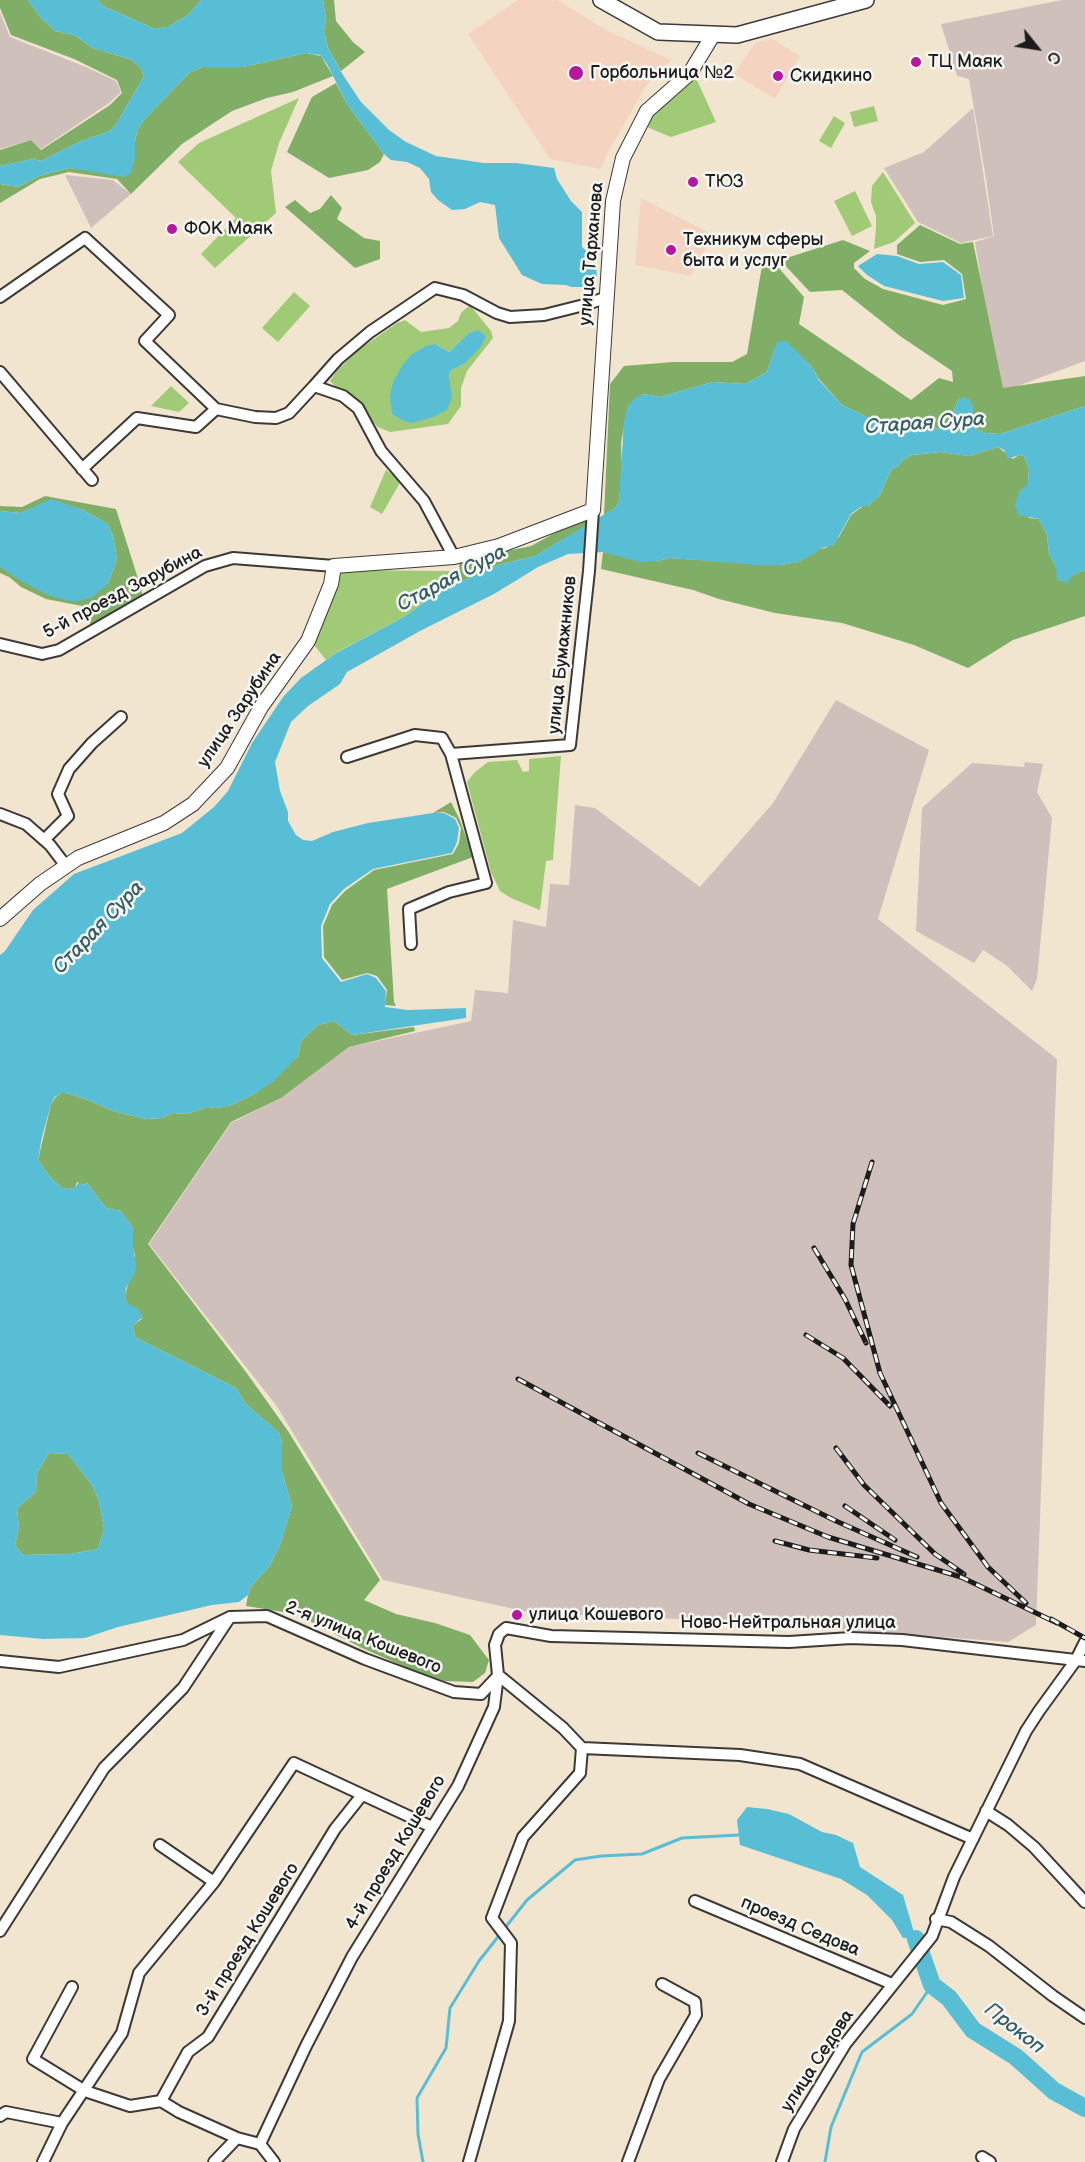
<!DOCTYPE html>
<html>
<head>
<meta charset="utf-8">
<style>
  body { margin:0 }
  #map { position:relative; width:1085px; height:2162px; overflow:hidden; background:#f2e5cf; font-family:"Balsamiq Sans",sans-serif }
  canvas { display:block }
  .north { position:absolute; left:1007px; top:18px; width:60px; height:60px; -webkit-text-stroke:4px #f6f6f2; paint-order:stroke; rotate:120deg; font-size:16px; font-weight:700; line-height:24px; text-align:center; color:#1c1c1c }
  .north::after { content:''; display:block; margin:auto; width:21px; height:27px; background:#1c1c1c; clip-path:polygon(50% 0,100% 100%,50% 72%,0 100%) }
</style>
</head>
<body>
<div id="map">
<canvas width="1085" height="2162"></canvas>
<div class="north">С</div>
</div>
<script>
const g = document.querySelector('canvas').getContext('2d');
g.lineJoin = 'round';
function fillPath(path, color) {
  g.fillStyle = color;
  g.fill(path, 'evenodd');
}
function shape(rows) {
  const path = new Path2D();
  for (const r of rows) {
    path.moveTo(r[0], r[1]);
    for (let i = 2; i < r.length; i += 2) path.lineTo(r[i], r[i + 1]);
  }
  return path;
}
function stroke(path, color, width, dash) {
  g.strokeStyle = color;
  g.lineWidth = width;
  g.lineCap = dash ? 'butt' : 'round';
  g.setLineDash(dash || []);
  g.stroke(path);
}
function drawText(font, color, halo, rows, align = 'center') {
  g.font = font + ' "Balsamiq Sans",sans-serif';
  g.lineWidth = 5;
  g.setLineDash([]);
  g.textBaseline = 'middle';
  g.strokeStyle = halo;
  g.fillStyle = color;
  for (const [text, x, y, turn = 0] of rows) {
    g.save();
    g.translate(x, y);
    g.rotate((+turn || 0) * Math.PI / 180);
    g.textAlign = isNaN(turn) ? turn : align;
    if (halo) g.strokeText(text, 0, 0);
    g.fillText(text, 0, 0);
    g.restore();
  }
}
fillPath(shape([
  [518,0,557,0,606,30,671,60,646,86,607,154,601,169,550,159,468,34],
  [771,38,800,56,775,99,734,74,755,43],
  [641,198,713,235,691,276,635,265]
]), '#f4d3c0');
fillPath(shape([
  [1062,0,1085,0,1085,361,999,393,975,242,994,236,986,179,969,79,957,76,941,24],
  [0,12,10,37,86,67,116,81,121,92,109,103,41,149,31,140,0,149],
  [973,108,993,236,961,243,918,222,884,168,924,152],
  [65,175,113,180,131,194,91,228],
  [836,700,929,750,878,919,1057,1059,1036,1625,1008,1642,728,1621,532,1613,383,1580,276,1405,149,1244,231,1123,281,1098,349,1047,471,1021,475,990,508,993,513,920,546,927,550,884,569,885,575,805,595,808,700,887,773,803],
  [1025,762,1043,764,1037,792,1052,818,1037,979,1032,991,1006,965,983,950,974,963,916,931,922,808,972,763,1024,767]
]), '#d0c0bc');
fillPath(shape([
  [696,78,716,122,671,137,642,125,677,88],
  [299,98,279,143,271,171,276,213,215,268,201,254,236,218,178,162,199,143],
  [874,106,878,121,854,127,850,112],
  [834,116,845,123,831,148,819,141],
  [883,172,915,223,894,242,874,249,876,228,876,216,871,202,872,186],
  [855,191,872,226,852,236,834,201],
  [294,292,310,306,278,342,262,328],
  [470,305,491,331,493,338,467,371,461,388,461,406,448,424,390,432,378,427,367,415,360,401,337,388,330,381,337,371,357,351,397,323,405,320,421,332,449,328,458,321,461,313],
  [478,330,464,364,450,371,449,379,435,344,449,352,469,333],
  [171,386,189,403,179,412,151,406],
  [386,470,401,481,382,514,370,507],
  [344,570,450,571,453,586,429,599,404,617,337,652,326,660,314,645,332,588,339,574],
  [561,756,553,860,546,861,540,910,511,898,500,891,491,872,467,782,475,772,488,762,517,760,523,772,529,771,529,759]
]), '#a0ca76');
fillPath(shape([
  [0,0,28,0,41,18,55,31,74,35,93,48,132,60,141,68,144,76,117,123,110,131,79,142,41,161,33,159,0,166,0,150,31,140,41,150,110,105,122,93,117,80,74,59,11,35,0,8],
  [98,0,201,0,188,15,168,27,155,29,103,6],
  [323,0,334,0,336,21,353,42,365,52,341,71,328,48,324,31,326,19],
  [306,53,321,56,333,76,293,92,267,98,232,111,182,144,131,194,117,179,69,172,40,179,0,203,0,184,18,187,39,176,69,168,80,169,135,158,135,142,137,131,144,120,189,73,202,67,243,67],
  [336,83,347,104,384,154,380,162,368,170,329,178,287,152,312,97],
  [331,195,342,208,337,219,364,238,380,241,380,259,355,268,285,207,295,200,310,213,320,209],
  [920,225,960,244,973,242,1003,388,1085,376,1085,406,1000,434,986,433,976,429,970,400,959,399,946,428,916,430,869,418,842,405,818,378,813,368,786,342,774,351,767,372,745,384,713,382,660,397,643,394,628,406,621,443,622,471,619,501,615,508,604,515,610,384,624,366,673,362,732,362,747,354,763,260,771,259,804,297,799,324,911,400,939,378,953,382,952,371,900,336,842,290,810,292,780,260,843,240,870,251,854,263,854,268,865,279,883,289,943,305,966,299,962,274,944,260,920,262,897,254,897,245],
  [998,447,1013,459,1019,455,1024,456,1029,469,1028,484,1019,493,1029,518,1039,519,1047,535,1049,553,1056,567,1073,575,1085,570,1085,616,1013,640,968,668,914,645,842,623,775,613,719,599,693,590,601,569,603,552,658,561,669,558,780,565,798,562,819,549,826,548,839,537,851,515,863,506,868,506,880,495,891,470,898,466,904,459,912,455,940,452,969,456],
  [45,496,116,509,141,588,143,600,92,627,82,606,46,599,21,587,9,577,0,573,0,567,108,584,117,559,113,536,108,524,83,510,51,500,21,513,0,511,0,506,22,507],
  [584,517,588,525,535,556,498,565,460,582,459,561,531,546],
  [451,802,460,820,473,857,387,889,394,1002,396,1006,385,1005,387,990,377,976,367,973,342,980,324,957,323,926,332,905,345,891,374,870,453,854,459,843,461,828,456,818,444,812,433,813],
  [334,1021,352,1035,414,1027,415,1031,349,1047,281,1098,231,1122,148,1244,246,1372,288,1431,380,1580,364,1600,396,1614,435,1623,470,1635,489,1660,485,1673,473,1682,445,1681,417,1672,362,1648,296,1614,246,1606,248,1595,252,1585,269,1567,280,1545,292,1506,282,1472,282,1443,279,1433,245,1403,236,1388,135,1337,133,1325,142,1319,127,1303,125,1296,135,1256,133,1248,133,1228,121,1211,106,1208,87,1183,83,1185,77,1182,75,1188,69,1189,62,1188,50,1177,38,1160,51,1104,56,1097,61,1093,67,1093,86,1099,113,1111,146,1119,162,1118,173,1113,187,1114,207,1107,217,1108,232,1105,256,1093,298,1056,301,1041,318,1025],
  [49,1453,68,1454,92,1485,99,1501,104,1529,98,1549,71,1554,23,1555,15,1545,19,1528,17,1508,36,1492,37,1473]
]), '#80ae67');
fillPath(shape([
  [28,0,98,0,103,6,155,29,168,27,188,15,201,0,323,0,326,19,324,31,328,48,343,75,361,102,389,130,406,142,436,156,484,163,516,163,554,168,557,179,571,201,582,212,582,247,595,259,597,276,583,287,571,287,566,285,542,284,522,275,499,238,495,205,480,202,465,209,452,210,438,200,431,192,429,179,420,168,407,162,391,160,384,154,347,104,327,64,320,55,306,53,243,67,202,67,189,73,144,120,137,131,135,142,135,158,131,173,124,177,69,168,39,176,18,187,0,184,0,166,33,159,41,161,79,142,110,131,117,123,144,76,141,68,132,60,93,48,74,35,55,31,41,18],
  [877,254,897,256,919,264,943,262,961,275,964,298,943,301,884,286,867,275,858,266],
  [478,330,486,336,480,348,464,364,450,371,449,379,452,397,447,410,433,417,412,423,402,420,392,414,390,396,393,382,402,366,411,355,426,346,435,344,449,352,469,333],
  [786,341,813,368,818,379,842,405,869,418,915,430,946,428,959,399,964,397,970,400,973,407,973,421,976,429,986,433,1000,434,1085,406,1085,570,1073,575,1067,583,1057,580,1056,567,1049,553,1047,535,1039,519,1018,515,1015,505,1019,493,1028,483,1029,469,1024,456,1019,455,1008,459,1004,450,998,447,969,456,940,452,912,455,904,459,898,466,891,470,880,495,868,506,862,506,851,514,834,545,819,549,816,553,798,562,780,565,760,565,669,558,658,561,640,562,603,552,568,554,538,567,494,594,420,631,347,672,340,684,308,706,291,722,275,762,280,791,288,812,288,821,296,835,303,840,312,841,333,832,368,823,433,813,444,813,455,819,459,828,457,842,452,853,373,869,344,889,330,904,321,926,322,958,341,982,367,974,376,978,386,991,385,1007,408,1010,466,1008,466,1018,352,1035,334,1021,318,1025,301,1041,298,1056,274,1081,256,1093,232,1105,217,1108,207,1107,187,1114,173,1113,162,1118,146,1119,113,1111,86,1099,67,1093,61,1093,55,1097,51,1104,42,1137,38,1160,50,1177,62,1188,69,1189,75,1188,79,1182,83,1185,87,1183,106,1208,121,1211,133,1228,133,1248,136,1264,135,1273,126,1288,125,1296,127,1303,138,1309,143,1317,133,1325,135,1337,236,1388,245,1403,279,1433,282,1443,282,1472,292,1506,280,1545,269,1567,252,1585,248,1595,239,1602,212,1605,118,1627,85,1638,43,1639,0,1635,0,955,5,951,33,910,74,874,182,833,214,807,228,791,252,743,283,697,301,678,336,653,404,617,429,599,460,582,498,565,535,556,615,508,619,501,624,421,628,406,634,399,643,394,660,397,713,382,745,384,767,372,777,342],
  [49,1453,68,1454,92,1485,99,1501,104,1529,98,1549,71,1554,23,1555,15,1545,19,1528,17,1508,36,1492,37,1473],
  [51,499,83,510,108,524,113,536,117,559,108,584,91,598,73,602,48,595,23,582,0,567,0,511,21,513],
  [747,1807,767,1809,789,1814,822,1832,836,1835,853,1843,860,1867,903,1895,916,1939,903,1938,892,1920,867,1895,841,1879,740,1845,737,1820]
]), '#58bed6');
stroke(shape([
  [423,2162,418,2134,417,2098,446,2048,450,2008,479,1961,527,1900,575,1860,601,1856,642,1854,682,1838,739,1835],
  [825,2162,831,2127,862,2052,912,2014,932,1985]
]), '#58bed6', 3);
stroke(shape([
  [916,1939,932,1985,949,1998,973,2030,1016,2057,1054,2091,1085,2108]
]), '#58bed6', 18);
const minor = shape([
  [0,297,85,238,169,315,145,341,216,409],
  [0,372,92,480],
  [314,386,338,359,370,332,435,288,463,295,497,313,510,317,544,315,588,304,607,297],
  [82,469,137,418,196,427,216,409,255,417,276,418,289,413,314,386,343,396,358,408,381,451,424,501,454,557],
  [0,644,42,654,59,650,205,566,233,558,334,566],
  [347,757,415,735,442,738,451,754],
  [0,814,26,824,50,845,66,866],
  [44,840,68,816,58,794,69,769,92,743,121,717],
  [411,944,409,909,449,892,486,883,451,754,570,745,589,571,593,510],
  [0,1661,59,1667,183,1640,230,1617,267,1616,365,1659,454,1692,481,1694,498,1676],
  [498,1675,563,1728,582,1748],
  [582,1748,740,1755,800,1764,973,1839],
  [986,1811,1008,1825,1034,1847,1085,1902],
  [160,1845,214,1882],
  [695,1901,892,1984],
  [936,1919,951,1922,989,1946,1053,1996,1085,2018],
  [0,1931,104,1768,183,1688,230,1617],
  [72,1987,33,2059,85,2091,130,2106,161,2101,179,2112,237,2138,260,2144],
  [161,2101,188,2052,208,2037,335,1829,362,1795],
  [0,2116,6,2112,62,2123],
  [260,2144,306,2046,352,1957,458,1786,494,1707,498,1675,495,1645,499,1634,506,1628,551,1636,789,1642,851,1638,902,1640,1085,1661],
  [260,2144,274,2162],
  [982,2157,990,2162],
  [43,2162,62,2123,122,2033,139,1973,214,1882,294,1763,432,1827],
  [214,2162,237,2138],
  [469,2162,509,2021,511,1943,492,1918,523,1837,580,1773,582,1748],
  [628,2162,659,2079,696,2015,695,2002,662,1984],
  [782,2162,794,2129,846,2043,932,1936,954,1877,1026,1731,1039,1711,1076,1660,1085,1642]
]);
const tertiary = shape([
  [0,919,40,884,78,858,164,823,193,804,227,768,261,707,308,641,331,584,334,566,454,557,499,546,593,510,613,201,623,158,647,111,690,73,713,35]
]);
const secondary = shape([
  [601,0,658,32,737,35,866,0]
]);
stroke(minor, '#3c3a37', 14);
stroke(tertiary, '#3c3a37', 16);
stroke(secondary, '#3c3a37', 18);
stroke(minor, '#fff', 10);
stroke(tertiary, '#fff', 14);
stroke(secondary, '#fff', 15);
const rail = shape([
  [872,1162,853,1224,851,1265,880,1373,941,1503,988,1567,1026,1603],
  [814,1248,845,1299,866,1343],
  [806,1335,843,1358,890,1406],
  [518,1379,749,1504,828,1537,961,1577,1057,1623],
  [836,1448,864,1485,935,1554,964,1574],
  [698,1453,836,1521,917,1557],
  [845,1506,895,1540],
  [775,1541,809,1550,877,1558],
  [1051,1619,1085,1638]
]);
stroke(rail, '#1c1c1c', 5);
stroke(rail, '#f6f6f2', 3, [9]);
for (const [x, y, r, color] of [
  [916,62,6,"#b5179e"],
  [576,73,8,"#b5179e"],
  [778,76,6,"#b5179e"],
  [693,182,6,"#b5179e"],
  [172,229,6,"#b5179e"],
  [671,250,6,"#b5179e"],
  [517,1615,6,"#b5179e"]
]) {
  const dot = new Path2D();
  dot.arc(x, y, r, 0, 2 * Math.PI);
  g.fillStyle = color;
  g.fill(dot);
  stroke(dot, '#f6f6f2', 2);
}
drawText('18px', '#1c1c1c', '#f6f6f2', [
  ["ТЦ Маяк",928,62],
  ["Горбольница №2",590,73],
  ["Скидкино",790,76],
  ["ТЮЗ",705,182],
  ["ФОК Маяк",184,229],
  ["Техникум сферы",683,240],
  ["быта и услуг",683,261],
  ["улица Кошевого",529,1615]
], 'left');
drawText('18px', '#1c1c1c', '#f6f6f2', [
  ["улица Тарханова",592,254,-85],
  ["5-й проезд Зарубина",123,593,-28],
  ["улица Бумажников",563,655,-84],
  ["улица Зарубина",240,710,-56],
  ["Ново-Нейтральная улица",788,1623],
  ["2-я улица Кошевого",363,1638,22],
  ["4-й проезд Кошевого",396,1853,-59],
  ["проезд Седова",800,1927,23],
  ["3-й проезд Кошевого",248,1940,-58],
  ["улица Седова",818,2061,-57]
]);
drawText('italic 20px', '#345d66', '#f6f6f2', [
  ["Старая Сура",925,424,-4],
  ["Старая Сура",452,579,-28],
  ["Старая Сура",99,928,-46],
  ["Прокоп",1014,2029,38]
]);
</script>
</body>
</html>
